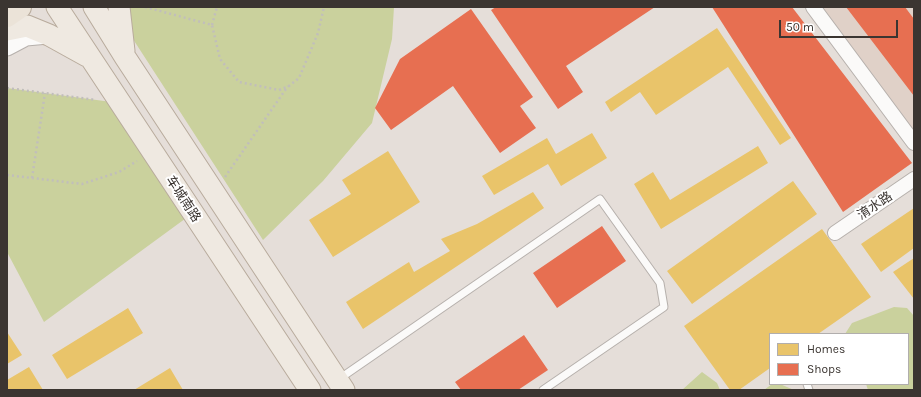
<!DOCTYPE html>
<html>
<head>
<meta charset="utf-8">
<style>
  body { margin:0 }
  #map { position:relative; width:921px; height:397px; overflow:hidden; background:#e5ded9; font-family:Karla,sans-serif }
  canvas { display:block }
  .frame { position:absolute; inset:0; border:8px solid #3b3531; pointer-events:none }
  .legend { position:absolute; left:769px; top:333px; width:140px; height:52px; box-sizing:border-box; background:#fff; border:1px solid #b1aead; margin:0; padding:5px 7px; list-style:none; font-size:12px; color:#3b3531 }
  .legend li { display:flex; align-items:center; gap:8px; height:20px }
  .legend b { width:20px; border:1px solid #b1aead }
  .scale { position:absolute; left:779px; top:20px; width:119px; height:18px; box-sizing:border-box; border:2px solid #3b3531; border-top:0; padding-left:5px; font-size:12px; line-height:14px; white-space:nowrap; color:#3b3531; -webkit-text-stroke:3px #fff; paint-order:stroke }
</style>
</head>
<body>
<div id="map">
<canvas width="921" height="397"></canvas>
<div class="frame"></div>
<ul class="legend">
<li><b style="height:11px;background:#e9c46a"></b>Homes</li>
<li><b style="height:11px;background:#e76f51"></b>Shops</li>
</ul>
<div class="scale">50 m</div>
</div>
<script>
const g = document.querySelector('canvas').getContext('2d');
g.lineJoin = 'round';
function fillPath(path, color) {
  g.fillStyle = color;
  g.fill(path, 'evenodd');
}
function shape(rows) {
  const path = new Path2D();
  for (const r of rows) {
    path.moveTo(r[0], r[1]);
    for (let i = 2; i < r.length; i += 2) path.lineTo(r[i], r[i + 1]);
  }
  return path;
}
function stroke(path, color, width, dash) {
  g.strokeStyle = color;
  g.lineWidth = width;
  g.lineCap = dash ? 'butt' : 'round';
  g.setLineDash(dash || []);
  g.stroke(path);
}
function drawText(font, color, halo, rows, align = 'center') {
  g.font = font + ' Karla,"Noto Sans SC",sans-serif';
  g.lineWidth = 4;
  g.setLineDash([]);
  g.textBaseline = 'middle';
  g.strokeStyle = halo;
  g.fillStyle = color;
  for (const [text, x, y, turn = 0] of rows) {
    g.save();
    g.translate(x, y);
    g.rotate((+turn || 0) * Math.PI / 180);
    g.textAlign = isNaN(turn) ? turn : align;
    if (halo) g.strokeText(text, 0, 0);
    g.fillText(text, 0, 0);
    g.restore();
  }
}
fillPath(shape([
  [813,7,914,7,914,143]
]), '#e0d1c8');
fillPath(shape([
  [119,7,394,7,392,39,372,123,323,181,263,240,120,19],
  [7,88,119,103,193,213,44,322,7,252],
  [894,307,907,308,914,316,914,390,868,390,866,384,908,384,908,334,845,334,852,323],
  [702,372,717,383,720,390,682,390],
  [772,384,780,384,794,390,764,390]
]), '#cad19d');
fillPath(shape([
  [717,28,791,138,780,145,728,67,656,115,640,92,611,112,605,102],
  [592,133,607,158,561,186,548,164,494,195,482,176,547,138,556,154],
  [758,146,768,163,661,229,634,184,653,172,670,200],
  [388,151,420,202,333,257,309,220,351,194,342,180],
  [793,181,817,214,692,304,667,271],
  [533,192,544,208,363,329,346,302,409,262,414,272,450,251,441,239,477,224],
  [914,208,914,248,881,272,861,244],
  [822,229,871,297,818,334,770,334,770,368,739,390,730,390,684,326],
  [914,258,914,299,893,272],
  [128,308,143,333,67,379,52,355],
  [7,332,22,355,7,364],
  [29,367,43,390,7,390,7,380],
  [170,368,183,390,134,390]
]), '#e9c46a');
fillPath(shape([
  [496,7,655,7,566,66,583,92,558,109,491,10],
  [712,7,792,7,912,163,843,212],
  [846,7,905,7,914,19,914,96],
  [471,9,533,97,520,106,536,128,500,153,453,86,391,130,375,108,400,59],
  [602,226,626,261,557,308,533,273],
  [524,335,548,370,518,390,461,390,455,382]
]), '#e76f51');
const service = shape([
  [339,379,600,199,660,283,664,307,543,390],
  [807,384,809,390]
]);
const minor = shape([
  [813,7,914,143],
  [835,233,914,179]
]);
const tertiary = shape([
  [7,47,26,37,48,35]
]);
const primary = shape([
  [57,7,310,390],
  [94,7,125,57,344,390],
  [119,7,124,51],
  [7,30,27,26,49,35,87,56]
]);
const trunk = shape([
  [7,16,20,7]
]);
stroke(service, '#b6b0ac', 9);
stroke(minor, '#b6b0ac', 16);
stroke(tertiary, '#b6b0ac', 19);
stroke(primary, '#b8ab9c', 23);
stroke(trunk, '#b8ab9c', 24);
stroke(shape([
  [145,7,212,25,220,59,239,82,279,90,289,86,299,78,318,33,324,7],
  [212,25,217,7],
  [7,88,96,100],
  [7,175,82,184,119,172,137,161],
  [225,177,288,86],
  [32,178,45,93]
]), '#c1bebb', 2.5, [2, 3]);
stroke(service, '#fbfaf9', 7);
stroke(minor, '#fbfaf9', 14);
stroke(tertiary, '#fbfaf9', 17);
stroke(primary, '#efe9e1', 21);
stroke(trunk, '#ebe3d8', 22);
drawText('13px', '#3b3531', '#fff', [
  ["车城南路",183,199,57],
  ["淯水路",875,206,-34]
]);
</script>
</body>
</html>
